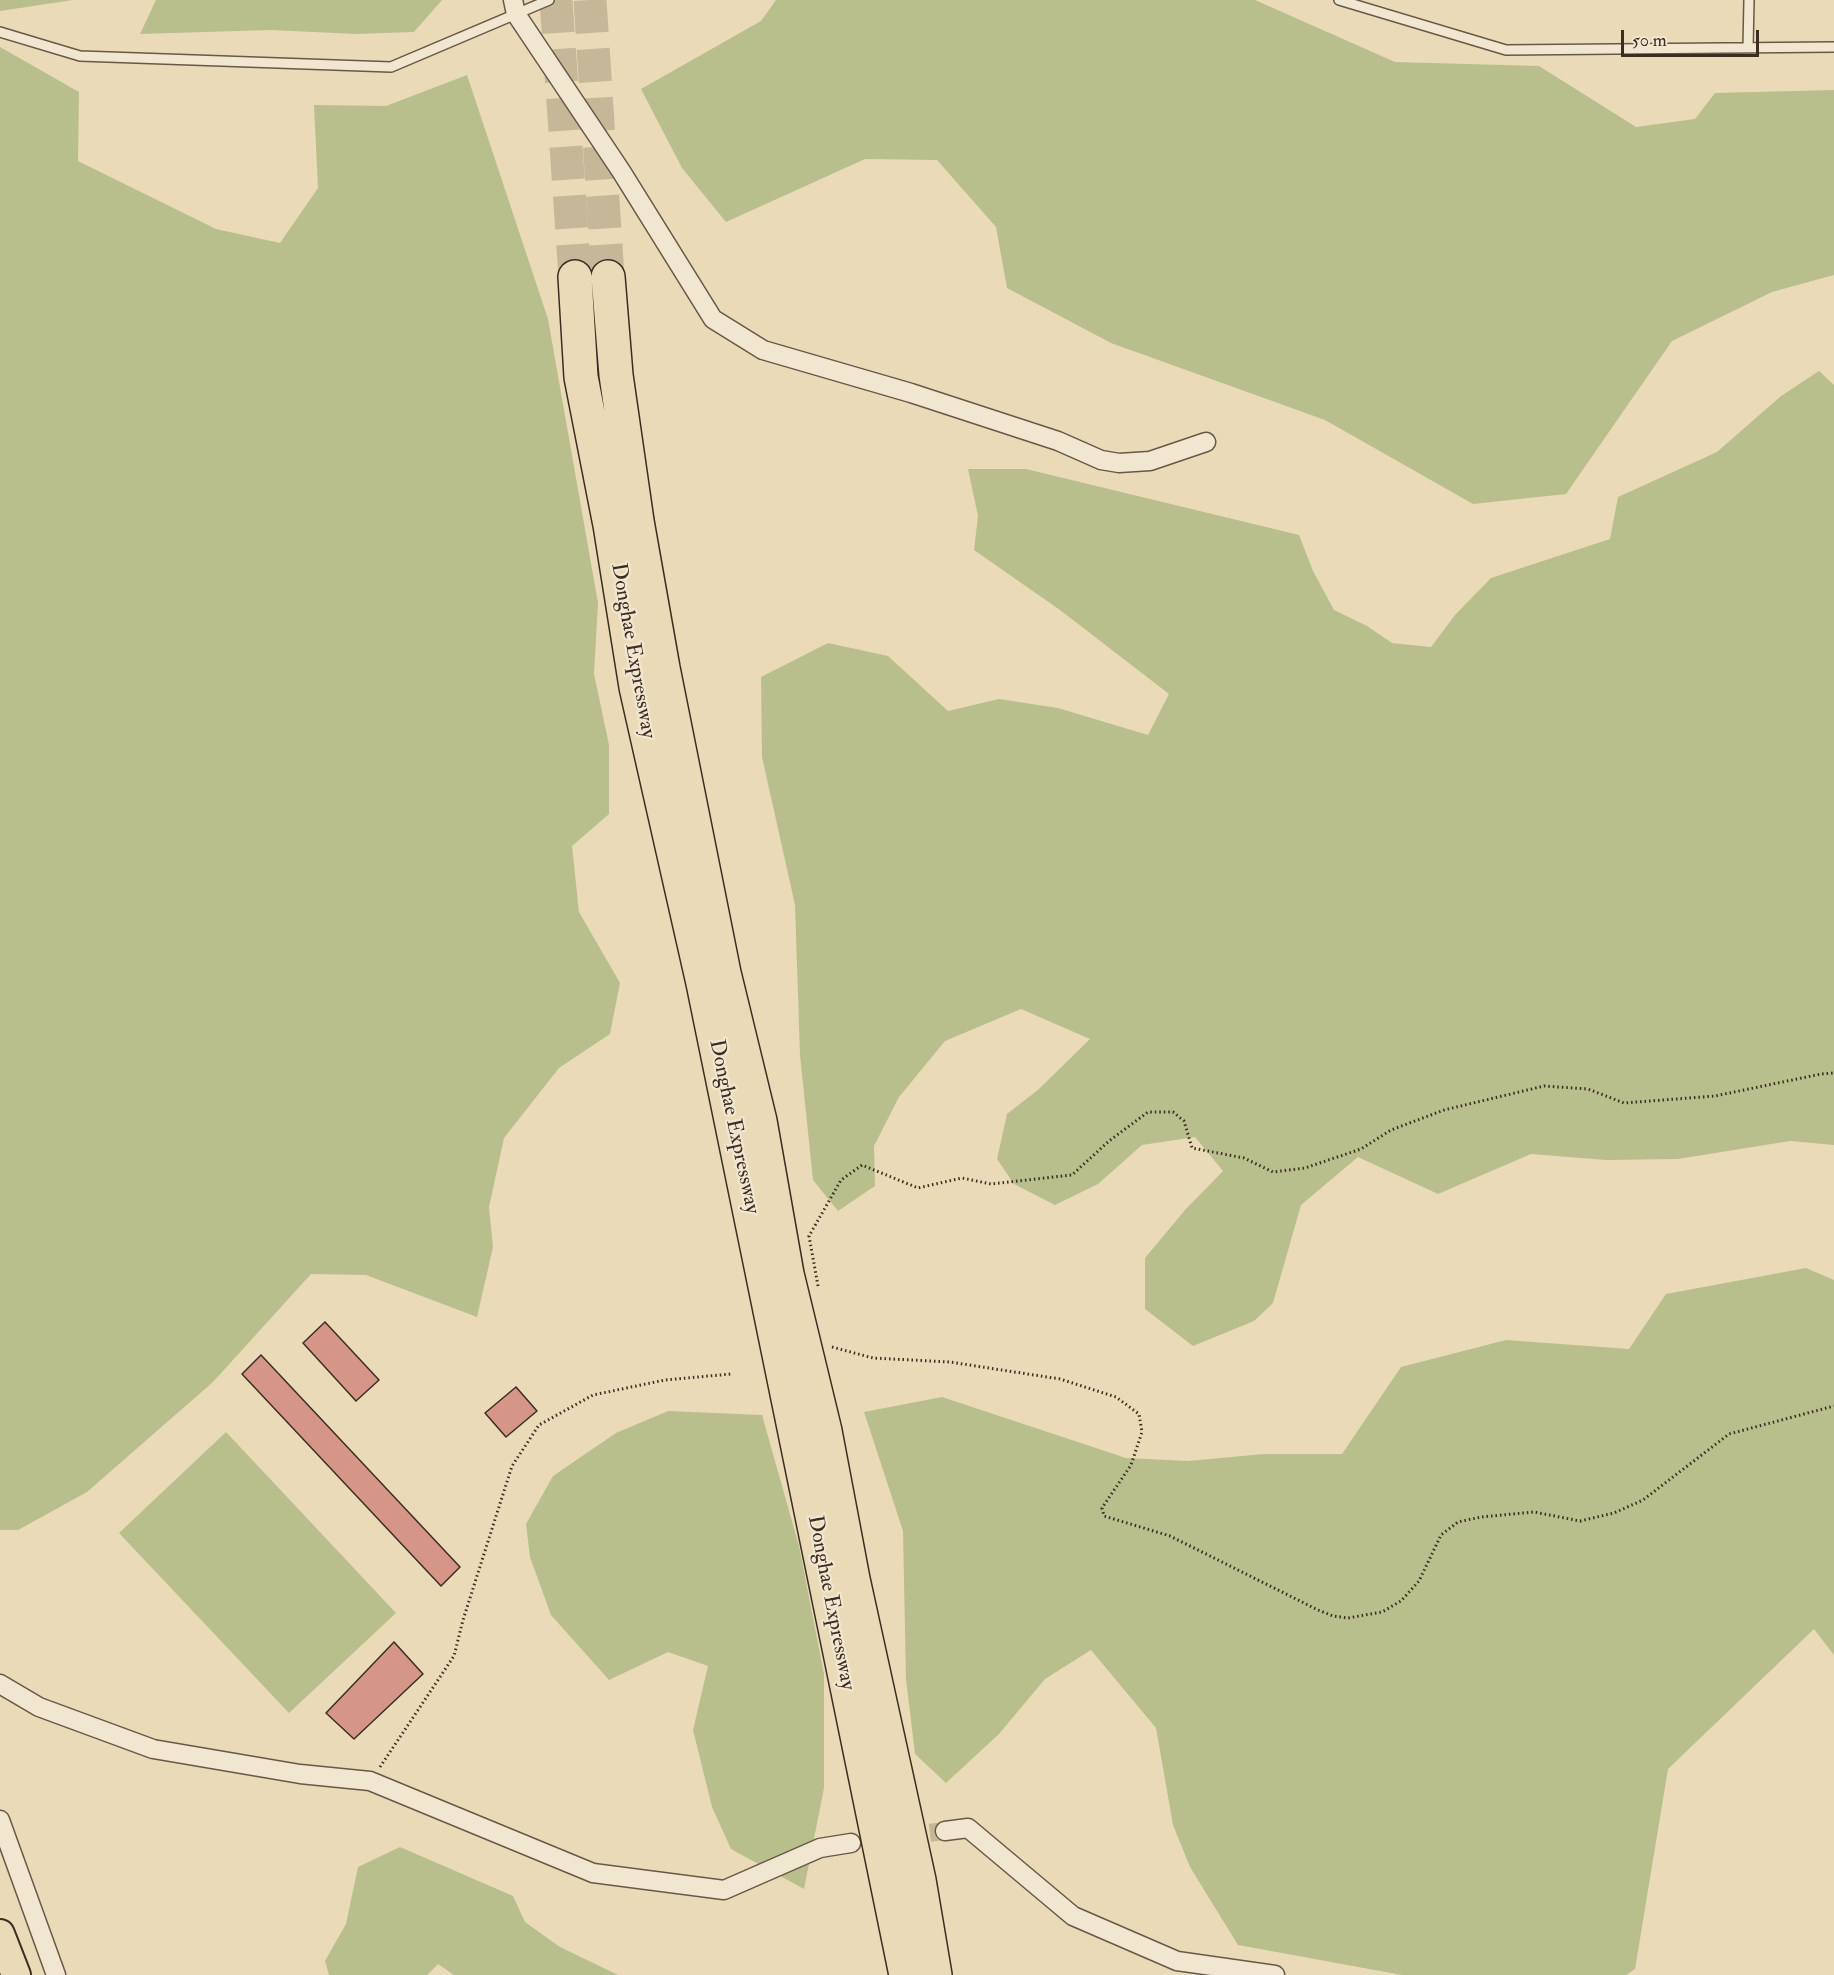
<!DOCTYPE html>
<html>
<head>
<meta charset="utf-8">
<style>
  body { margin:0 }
  #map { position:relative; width:1834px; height:1975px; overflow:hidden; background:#eadab7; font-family:"IM FELL Double Pica",serif }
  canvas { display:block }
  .scale { position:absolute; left:1621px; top:30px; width:138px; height:27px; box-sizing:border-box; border:3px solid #3b2d22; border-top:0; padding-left:8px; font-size:18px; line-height:21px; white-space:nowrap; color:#3b2d22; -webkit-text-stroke:4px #f1e7d0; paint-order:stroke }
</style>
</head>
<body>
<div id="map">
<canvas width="1834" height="1975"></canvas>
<div class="scale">50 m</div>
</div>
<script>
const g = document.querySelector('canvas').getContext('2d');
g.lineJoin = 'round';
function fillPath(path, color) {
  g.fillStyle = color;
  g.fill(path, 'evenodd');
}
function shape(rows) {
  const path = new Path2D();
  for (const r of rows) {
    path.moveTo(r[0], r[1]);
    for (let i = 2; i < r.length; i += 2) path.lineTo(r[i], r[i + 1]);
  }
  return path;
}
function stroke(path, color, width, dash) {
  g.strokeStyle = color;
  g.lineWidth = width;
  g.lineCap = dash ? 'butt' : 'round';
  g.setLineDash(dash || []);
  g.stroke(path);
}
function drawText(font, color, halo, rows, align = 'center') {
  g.font = font + ' "IM FELL Double Pica",serif';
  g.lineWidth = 4.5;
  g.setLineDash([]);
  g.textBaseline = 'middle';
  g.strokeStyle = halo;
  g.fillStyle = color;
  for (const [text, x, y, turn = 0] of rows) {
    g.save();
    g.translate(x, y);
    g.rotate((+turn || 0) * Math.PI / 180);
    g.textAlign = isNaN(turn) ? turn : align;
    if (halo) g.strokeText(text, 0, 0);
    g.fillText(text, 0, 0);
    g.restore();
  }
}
fillPath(shape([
  [0,0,73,0,0,11],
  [156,0,442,0,414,32,356,34,271,30,140,34],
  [776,0,1255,0,1395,62,1539,66,1636,127,1695,119,1715,93,1834,90,1834,275,1772,292,1672,341,1566,494,1473,504,1325,420,1111,343,1007,288,996,227,937,160,865,159,726,222,682,168,641,89,761,21],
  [0,47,79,92,78,161,216,229,280,243,318,188,314,105,386,106,467,75,548,319,598,603,594,674,609,745,609,814,572,846,579,912,620,983,610,1034,559,1068,504,1138,489,1207,493,1247,477,1317,366,1275,311,1274,213,1382,87,1492,18,1530,0,1530],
  [1819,371,1834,385,1834,1145,1790,1141,1678,1159,1606,1160,1531,1154,1438,1194,1358,1157,1301,1205,1273,1303,1254,1321,1193,1346,1145,1309,1145,1258,1185,1210,1223,1171,1195,1137,1142,1145,1098,1184,1055,1205,1014,1184,997,1159,1007,1114,1039,1089,1090,1039,1021,1009,945,1041,899,1097,874,1146,875,1186,838,1211,813,1180,800,1055,795,905,762,757,761,677,828,643,888,656,948,711,999,699,1058,708,1148,735,1169,694,1060,610,974,550,978,516,968,469,1026,469,1299,535,1313,571,1334,610,1367,626,1392,643,1431,647,1455,615,1491,578,1610,539,1618,497,1717,452,1781,396],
  [1806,1268,1834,1280,1834,1655,1814,1629,1668,1769,1635,1969,1626,1975,1402,1975,1238,1945,1190,1867,1173,1825,1156,1728,1091,1650,1045,1679,999,1734,946,1783,915,1754,906,1679,903,1531,864,1412,942,1397,1126,1458,1188,1461,1264,1454,1342,1454,1401,1367,1506,1340,1629,1349,1666,1294],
  [668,1411,762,1415,799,1546,824,1674,824,1788,804,1889,731,1849,712,1807,693,1730,708,1666,668,1652,609,1680,551,1615,530,1557,526,1524,553,1476,616,1433],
  [226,1432,396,1613,289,1713,119,1533],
  [400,1847,513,1896,525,1922,560,1947,618,1975,454,1975,438,1964,427,1975,329,1975,325,1961,346,1924,358,1867]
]), '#b8bf8d');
const building = shape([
  [325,1322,379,1380,356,1401,303,1343,325,1322],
  [261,1355,460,1567,441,1586,242,1374,261,1355],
  [516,1387,537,1411,506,1437,485,1413,516,1387],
  [394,1642,423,1674,354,1739,326,1713,394,1642]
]);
fillPath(building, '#d69687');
stroke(building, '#3b2d22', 1.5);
stroke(shape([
  [903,1836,945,1831]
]), '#c7b799', 18, [18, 9]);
stroke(shape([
  [556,0,575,277],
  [590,0,608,277]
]), '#c7b799', 33, [33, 16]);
const service = shape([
  [1339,0,1506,50,1834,47],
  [0,32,80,56,391,67,549,0],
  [1748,48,1749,0]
]);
const minor = shape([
  [513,0,516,14,621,171,713,319,763,350,911,393,1058,441,1101,460,1119,463,1150,461,1206,442],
  [0,1684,39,1707,153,1749,300,1774,370,1781,593,1873,724,1890,820,1848,851,1843],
  [0,1820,56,1975],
  [945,1831,968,1828,1073,1916,1177,1961,1275,1975]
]);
const primary = shape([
  [0,1934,16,1975]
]);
const motorway = shape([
  [575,277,581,377,610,525,636,687,703,983,906,1975],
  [608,277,616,375,637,521,663,668,724,973,760,1121,787,1274,825,1431,853,1579,919,1880,935,1975]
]);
stroke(service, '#675847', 12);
stroke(minor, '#675847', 21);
stroke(primary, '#3b2d22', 32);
stroke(motorway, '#3b2d22', 36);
stroke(shape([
  [818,1286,809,1236,841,1180,862,1165,918,1188,962,1178,991,1184,1072,1175,1109,1141,1148,1112,1173,1112,1184,1121,1192,1148,1244,1158,1273,1172,1305,1168,1361,1149,1391,1130,1444,1110,1544,1086,1588,1089,1624,1103,1715,1096,1821,1074,1834,1073],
  [832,1347,873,1358,950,1362,1060,1379,1116,1397,1139,1414,1142,1432,1131,1465,1102,1508,1104,1516,1170,1536,1318,1610,1333,1616,1348,1618,1382,1612,1401,1601,1419,1581,1441,1535,1458,1522,1481,1517,1534,1512,1580,1521,1614,1513,1643,1500,1729,1434,1834,1406],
  [380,1767,454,1656,463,1620,512,1466,539,1425,593,1395,665,1380,731,1374]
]), '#3b2d22', 3, [1.5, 3]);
stroke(service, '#f1e7d0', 9);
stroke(minor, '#f1e7d0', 18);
stroke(primary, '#eadab7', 28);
stroke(motorway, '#eadab7', 33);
drawText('21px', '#3b2d22', '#f1e7d0', [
  ["Donghae Expressway",632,651,80],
  ["Donghae Expressway",733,1127,78],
  ["Donghae Expressway",830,1603,79]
]);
</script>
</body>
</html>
